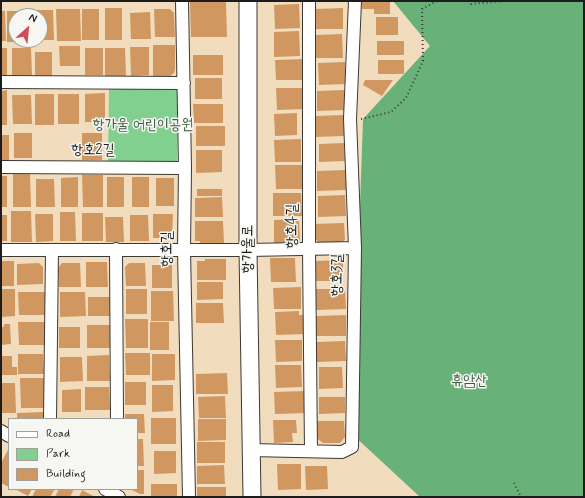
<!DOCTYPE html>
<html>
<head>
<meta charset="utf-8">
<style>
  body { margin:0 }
  #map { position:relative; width:585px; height:498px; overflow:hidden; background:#f1ddbe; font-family:Mynerve,sans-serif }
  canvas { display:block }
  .frame { position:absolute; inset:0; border:2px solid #1c1c1c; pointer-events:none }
  .legend { position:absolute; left:8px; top:418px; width:130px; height:72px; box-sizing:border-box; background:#f6f6f2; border:1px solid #9f9f9c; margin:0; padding:5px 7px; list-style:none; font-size:12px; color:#1c1c1c }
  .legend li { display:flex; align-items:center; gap:8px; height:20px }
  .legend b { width:20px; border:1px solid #9f9f9c }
  .north { position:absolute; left:8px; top:8px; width:40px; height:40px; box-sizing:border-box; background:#f6f6f2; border:1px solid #9f9f9c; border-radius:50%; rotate:27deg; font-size:11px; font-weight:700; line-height:16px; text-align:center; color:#1c1c1c }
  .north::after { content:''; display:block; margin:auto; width:14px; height:18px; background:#d1495b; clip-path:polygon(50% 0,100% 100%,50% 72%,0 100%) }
</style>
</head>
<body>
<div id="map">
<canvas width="585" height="498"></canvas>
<div class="frame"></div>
<ul class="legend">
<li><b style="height:5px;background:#fff"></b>Road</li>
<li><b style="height:11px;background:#81d08f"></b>Park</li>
<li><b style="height:11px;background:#d09860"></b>Building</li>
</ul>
<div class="north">N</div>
</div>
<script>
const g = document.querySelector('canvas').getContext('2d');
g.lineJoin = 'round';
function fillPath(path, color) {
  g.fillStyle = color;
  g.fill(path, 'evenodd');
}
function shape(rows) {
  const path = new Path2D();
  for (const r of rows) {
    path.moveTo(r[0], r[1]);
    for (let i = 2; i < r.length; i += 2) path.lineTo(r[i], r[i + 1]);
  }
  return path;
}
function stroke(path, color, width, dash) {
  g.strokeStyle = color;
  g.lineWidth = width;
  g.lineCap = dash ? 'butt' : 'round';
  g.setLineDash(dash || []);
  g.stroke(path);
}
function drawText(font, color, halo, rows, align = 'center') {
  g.font = font + ' Mynerve,"Poor Story",sans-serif';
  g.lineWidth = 3;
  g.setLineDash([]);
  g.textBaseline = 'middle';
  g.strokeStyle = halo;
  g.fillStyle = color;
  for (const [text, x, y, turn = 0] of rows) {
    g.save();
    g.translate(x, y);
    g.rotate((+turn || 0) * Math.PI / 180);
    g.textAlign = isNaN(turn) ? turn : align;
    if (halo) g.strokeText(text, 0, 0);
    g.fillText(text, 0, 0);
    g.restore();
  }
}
fillPath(shape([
  [109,89,178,89,177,163,108,162]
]), '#81d08f');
fillPath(shape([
  [393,1,584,1,584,497,420,497,352,434,363,119,430,46]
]), '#68b27a');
fillPath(shape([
  [362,1,390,1,390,14,374,14,374,9,362,9],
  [190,2,226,2,227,37,191,37],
  [299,4,300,28,275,29,274,5],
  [105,8,122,8,122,40,105,40],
  [343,8,343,29,316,29,315,9],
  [56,9,80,9,81,41,57,41],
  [82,9,99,9,99,40,82,40],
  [154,9,170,9,174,13,175,37,155,37],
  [34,10,53,10,54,40,40,40,40,16,34,16],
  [1,11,5,11,6,41,1,41],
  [7,11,30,11,30,16,16,16,16,40,30,40,30,42,7,42],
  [150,12,151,39,131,39,130,13],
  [376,17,398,17,398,35,376,35],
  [299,31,300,56,274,57,274,32],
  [342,34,343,58,316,58,315,35],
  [377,41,404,41,404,55,377,55],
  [153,45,175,45,175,69,174,73,170,76,153,76],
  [59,46,80,46,80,66,60,66],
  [130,47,149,47,149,75,131,76],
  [1,48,7,48,7,77,1,77],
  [12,48,31,48,32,75,12,76],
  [85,48,103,48,103,75,85,75],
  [105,48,125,48,126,76,105,76],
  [35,52,52,52,52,76,35,76],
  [193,55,223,55,223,75,193,75],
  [304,59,305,80,276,80,275,60],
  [378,60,404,60,404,74,378,74],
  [345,62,346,84,319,85,318,63],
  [195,78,222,78,222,99,195,99],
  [365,80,393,80,382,96,363,85],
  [276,88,304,88,304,109,277,110],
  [7,90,7,125,1,125,1,91],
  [344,90,345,110,317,111,317,91],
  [105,93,105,122,85,122,85,94],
  [35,94,54,94,54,125,35,125],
  [58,94,79,94,79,124,58,124],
  [12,95,31,95,32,124,13,124],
  [193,104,223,104,223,123,194,123],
  [297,113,297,135,275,136,274,114],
  [344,115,345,136,315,137,314,116],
  [196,126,225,126,225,146,196,146],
  [14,133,32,133,32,158,14,158],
  [82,133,102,133,102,160,82,160],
  [1,135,9,135,9,160,1,160],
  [301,139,301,162,275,162,274,140],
  [344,143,345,161,319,162,319,144],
  [196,150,222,150,222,172,196,173],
  [275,165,302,165,303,189,276,189],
  [346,170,347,190,317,191,317,171],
  [13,173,30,173,31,207,13,207],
  [82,175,103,175,103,207,83,207],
  [1,176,7,176,7,207,1,207],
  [78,177,78,207,61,207,61,178],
  [107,177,124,177,124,207,107,207],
  [132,177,149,177,149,207,132,207],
  [156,178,174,178,174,206,156,206],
  [36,179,54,179,55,207,36,207],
  [197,189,222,189,222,196,197,196],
  [273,193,301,193,302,216,273,216],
  [345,195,346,216,318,217,318,196],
  [222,197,223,217,195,217,195,198],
  [11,211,31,211,32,242,11,242],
  [60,212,75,212,76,241,60,241],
  [82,213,103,213,103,241,82,241],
  [35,214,53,214,53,241,36,242],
  [153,214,173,214,172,237,169,238,153,238],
  [1,215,7,215,7,241,1,241],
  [130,215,148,215,149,241,130,241],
  [105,217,123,217,124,242,106,242],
  [299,219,300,242,274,243,274,220],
  [195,221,223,221,224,243,200,243,200,241,195,241],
  [344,223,345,240,340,243,328,246,318,242,313,236,312,224],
  [270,258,295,258,296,282,271,282],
  [205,259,226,259,226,280,197,280,197,261,205,261],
  [343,260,343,281,316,281,315,261],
  [1,261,14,261,14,286,1,286],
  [86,262,107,262,108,287,86,287],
  [39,263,43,267,43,284,17,285,17,264],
  [62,263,80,263,81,287,59,287,58,268],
  [129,263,145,263,146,286,126,286,125,267],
  [152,265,172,265,172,288,152,288],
  [197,282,223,282,223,299,197,300],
  [301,287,301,309,274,309,273,288],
  [1,289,15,289,15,316,1,317],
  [126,289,147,289,147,314,126,314],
  [315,289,345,289,346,309,316,310],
  [151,291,173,291,174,321,151,321],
  [18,292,45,292,46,315,19,315],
  [60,292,85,292,86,316,60,317],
  [88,297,111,297,111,316,88,316],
  [196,303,223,303,224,323,196,323],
  [299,311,299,315,305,315,306,334,276,335,275,312],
  [346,315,346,336,316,336,316,316],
  [125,319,148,319,148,348,126,348],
  [18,322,46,322,46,345,19,345],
  [150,322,169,322,169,350,150,350],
  [4,324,10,324,11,344,1,345,1,327,4,327],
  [87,325,111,325,111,348,87,348],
  [59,327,80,327,80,348,59,348],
  [275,340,302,340,302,361,276,362],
  [345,341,346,361,316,362,316,342],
  [125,353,150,353,150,375,126,375],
  [18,354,43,354,44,374,18,374],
  [152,354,175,354,175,380,152,381],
  [109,355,110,381,87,381,87,356],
  [1,356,12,356,12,367,17,367,17,375,1,375],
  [60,357,82,357,83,381,60,382],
  [275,365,301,365,302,387,276,388],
  [319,367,342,367,343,388,319,389],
  [227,373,228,394,196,394,196,374],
  [20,378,44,378,44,408,21,408],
  [125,382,146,382,146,405,125,405],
  [1,383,15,383,16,413,1,413],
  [152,385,173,385,173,411,152,412],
  [85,387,109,387,110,410,85,410],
  [81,389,81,412,62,412,62,390],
  [305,391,305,413,275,414,274,392],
  [225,396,226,418,199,418,198,397],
  [319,397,345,397,345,413,319,414],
  [45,412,45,419,17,419,17,413],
  [125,414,144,414,145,433,137,433,137,419,125,419],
  [151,418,176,418,176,444,151,444],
  [198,419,226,419,226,440,198,441],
  [273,420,296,420,297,433,292,433,293,442,274,443],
  [315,421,344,421,345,437,340,443,323,443,315,437],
  [137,439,143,439,144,466,137,466],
  [197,442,225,442,225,463,197,463],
  [9,448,9,487,1,483,1,463],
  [154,451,176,451,176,473,154,474],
  [277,464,301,464,301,489,278,490],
  [224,465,225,484,197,484,197,466],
  [305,466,327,466,328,489,306,490],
  [137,470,144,470,144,494,140,494,130,489,137,489],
  [151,484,177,484,177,497,151,497],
  [197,487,226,487,226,497,197,497],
  [15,489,32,489,28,496],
  [36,489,55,489,50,497,32,497],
  [59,489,74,489,70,497,55,497],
  [82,490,95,497,79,497]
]), '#d09860');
const street = shape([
  [182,1,185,168,184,250,189,497],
  [309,1,309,249,311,451],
  [1,82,184,83],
  [1,167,185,168],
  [116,249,117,419],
  [1,250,248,250,355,248],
  [50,419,52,250],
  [1,431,9,436],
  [250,450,342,452,352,447,355,248,350,119,355,1],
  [105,489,119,497]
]);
const secondary = shape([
  [248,1,248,250,252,497]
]);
stroke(street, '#3c3934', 14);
stroke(secondary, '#3c3934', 19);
stroke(shape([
  [468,1,471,4,504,1],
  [361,119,391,112,406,98,423,61,422,9,437,1],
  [514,483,521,497]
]), '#3c3934', 2, [1, 3]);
stroke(street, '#fff', 12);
stroke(secondary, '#fff', 17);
drawText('15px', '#3f5b44', '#f6f6f2', [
  ["항가울 어린이공원",143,126],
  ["휴암산",469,382]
]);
drawText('15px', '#1c1c1c', '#f6f6f2', [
  ["항호2길",93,151],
  ["항호4길",293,226,-90],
  ["항호길",168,249,-90],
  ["항가울로",249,249,-90],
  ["항호3길",338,275,-89]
]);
</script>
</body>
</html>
